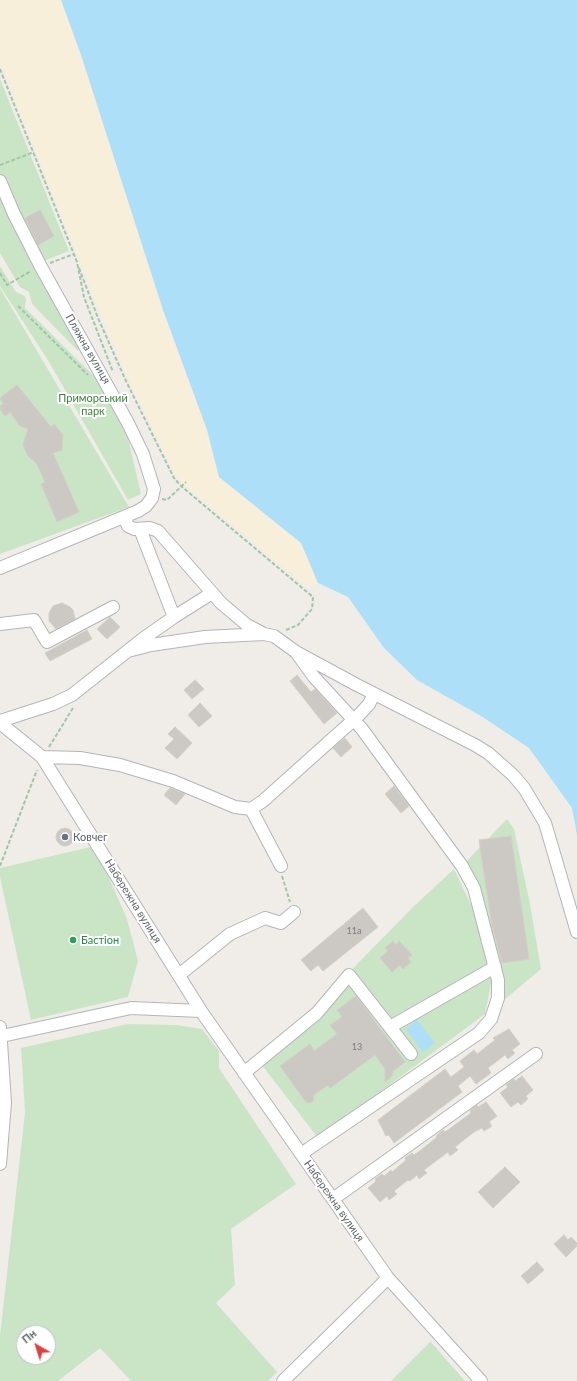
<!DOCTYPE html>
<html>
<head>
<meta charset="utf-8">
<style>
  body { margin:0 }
  #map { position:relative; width:577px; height:1381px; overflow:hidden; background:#f0ede8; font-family:Lato,sans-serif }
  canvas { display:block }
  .north { position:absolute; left:16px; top:1325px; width:40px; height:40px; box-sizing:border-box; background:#fff; border:1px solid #bfc1c2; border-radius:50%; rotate:321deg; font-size:11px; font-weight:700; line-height:16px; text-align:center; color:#5f6367 }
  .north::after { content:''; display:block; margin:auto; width:14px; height:18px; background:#de4042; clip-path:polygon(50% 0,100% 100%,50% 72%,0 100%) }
</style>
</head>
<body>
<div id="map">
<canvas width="577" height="1381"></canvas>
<div class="north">Пн</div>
</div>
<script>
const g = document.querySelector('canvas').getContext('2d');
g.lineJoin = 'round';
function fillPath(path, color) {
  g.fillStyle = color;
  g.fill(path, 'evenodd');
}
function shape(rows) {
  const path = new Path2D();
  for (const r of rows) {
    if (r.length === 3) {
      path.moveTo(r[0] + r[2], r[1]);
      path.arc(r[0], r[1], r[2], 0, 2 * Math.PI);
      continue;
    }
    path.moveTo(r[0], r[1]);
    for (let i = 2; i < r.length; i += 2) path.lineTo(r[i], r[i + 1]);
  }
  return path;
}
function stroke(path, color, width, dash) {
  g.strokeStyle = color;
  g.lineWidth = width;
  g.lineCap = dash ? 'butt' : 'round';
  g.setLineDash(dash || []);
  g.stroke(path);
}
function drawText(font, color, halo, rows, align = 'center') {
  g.font = font + ' Lato,sans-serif';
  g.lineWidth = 4;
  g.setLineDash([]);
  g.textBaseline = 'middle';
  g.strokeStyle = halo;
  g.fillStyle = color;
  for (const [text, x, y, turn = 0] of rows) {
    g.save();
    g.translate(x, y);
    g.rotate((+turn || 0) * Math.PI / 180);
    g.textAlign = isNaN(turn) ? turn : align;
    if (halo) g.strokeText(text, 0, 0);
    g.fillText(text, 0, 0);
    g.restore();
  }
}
fillPath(shape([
  [0,79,69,251,41,262,16,213,0,174],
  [0,192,80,349,78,351,32,304,29,292,20,287,0,253],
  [0,266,16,292,25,296,26,300,25,308,98,380,126,429,141,494,128,500,49,362,0,286],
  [0,288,129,507,0,554],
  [507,819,514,829,530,904,541,969,503,1001,465,863],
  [95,846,127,919,138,961,128,997,31,1020,0,877,0,868],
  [454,869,473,909,492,979,485,1014,318,1138,255,1056,321,1001,413,907],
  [128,1024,176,1025,202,1029,219,1051,219,1068,296,1184,231,1229,235,1285,216,1303,277,1372,268,1381,131,1381,100,1348,58,1381,0,1381,0,1336,25,1112,21,1048],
  [24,1333,48,1333,48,1357,24,1357],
  [430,1341,465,1381,391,1381,430,1342]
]), '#c9e5c6');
fillPath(shape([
  [0,0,61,0,81,55,163,310,207,430,219,476,301,543,318,583,309,588,182,483,176,476,128,379,102,317,0,62]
]), '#f8efda');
fillPath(shape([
  [61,0,577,0,577,835,572,808,529,748,481,716,417,680,384,648,348,597,318,583,301,543,219,477,207,430,163,310,81,55],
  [417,1020,435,1043,423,1052,406,1029]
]), '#aedff9');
const building = shape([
  [40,210,54,236,38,245,25,218,40,210],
  [17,385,51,427,54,424,63,435,62,450,53,453,79,512,57,522,41,484,45,482,37,464,28,456,23,445,28,429,20,426,10,412,5,416,0,409,0,406,3,404,0,398,17,385],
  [62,603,70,607,73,610,75,619,56,629,49,621,49,613,53,606,62,603],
  [110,617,120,627,107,639,97,629,110,617],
  [87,630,92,639,50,661,45,653,87,630],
  [297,675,311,692,315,689,337,713,324,724,290,681,297,675],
  [195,680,204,689,192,699,184,690,195,680],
  [200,703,212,716,199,727,188,715,200,703],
  [175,727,192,743,177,759,165,748,174,739,168,734,175,727],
  [345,738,352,747,341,757,333,748,345,738],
  [394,786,409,806,401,813,385,794,394,786],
  [170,788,185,794,176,805,164,795,170,788],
  [65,837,9],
  [511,836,529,959,502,963,492,926,479,840,511,836],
  [363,908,378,927,323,971,318,965,311,971,301,960,363,908],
  [393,941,396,945,399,941,412,955,408,958,411,962,403,969,400,965,392,972,380,958,388,951,385,948,393,941],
  [356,996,405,1062,393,1071,393,1075,385,1082,385,1069,375,1055,330,1088,328,1085,314,1095,313,1101,310,1103,306,1102,280,1066,310,1044,314,1051,337,1034,330,1025,342,1017,337,1010,356,996],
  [509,1029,520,1044,512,1050,515,1053,508,1059,505,1055,488,1068,491,1073,476,1084,470,1076,458,1086,462,1092,394,1143,389,1135,386,1136,378,1120,445,1069,451,1077,464,1067,460,1061,474,1050,477,1054,495,1040,493,1038,509,1029],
  [522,1076,533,1090,526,1096,528,1099,521,1105,518,1102,511,1107,500,1093,508,1087,506,1085,512,1080,514,1079,515,1081,522,1076],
  [486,1102,497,1116,489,1122,492,1126,484,1131,482,1128,474,1132,455,1147,458,1150,450,1156,448,1152,424,1170,427,1173,419,1179,417,1175,410,1181,408,1180,394,1191,397,1194,389,1200,387,1196,380,1202,368,1188,376,1181,375,1179,382,1174,384,1176,391,1170,392,1172,406,1160,405,1158,412,1153,414,1155,421,1150,437,1137,436,1136,443,1130,445,1132,452,1127,471,1113,470,1111,473,1108,477,1105,478,1107,486,1102],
  [505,1167,520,1182,493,1208,478,1192,505,1167],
  [564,1235,568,1240,571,1237,577,1243,577,1246,566,1257,554,1244,564,1235],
  [537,1262,544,1270,528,1284,521,1276,537,1262]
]);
fillPath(building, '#ccc8c4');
stroke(building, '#d4cfc6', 1);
const minor = shape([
  [0,181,14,214,41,267,128,423,143,454,154,489,152,498,146,506,138,511,0,568],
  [124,517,128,526,134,529,150,528,158,531,221,603,247,625,264,634],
  [174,617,212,593],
  [0,624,34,620,47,642,113,607],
  [128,651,151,645,205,637,264,634,274,636,296,652,357,685,475,745,488,753,513,775,524,788,545,823,577,932],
  [296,652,314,677,362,729,462,866,474,888,498,980,498,998,491,1019,479,1033,301,1154],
  [0,721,53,704,72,695,144,638,174,617,140,529],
  [0,723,42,757,201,1011,388,1278,481,1381],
  [42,757,80,758,120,765,173,781,235,807,251,809,263,801,359,715,369,704,374,694],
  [251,809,281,866],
  [179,975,230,934,265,918,281,923,294,912],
  [0,1027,5,1103,0,1164],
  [390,1027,495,967],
  [2,1036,131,1008,201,1011],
  [244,1073,317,1013,349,975,411,1054],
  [333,1199,536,1054],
  [283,1381,388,1278]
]);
stroke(minor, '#b3b5b9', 14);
stroke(shape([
  [0,69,77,262,84,297,113,372],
  [0,165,34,152],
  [50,263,74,254],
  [79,268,98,318,126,381,174,478,181,486,313,597,312,609,298,625,286,630],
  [0,273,7,285,31,271],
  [18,306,88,375],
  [162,499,167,500,186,482],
  [49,747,73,708],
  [0,866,37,770],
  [282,876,290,902]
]), '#a0c6a8', 2, [4, 2]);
stroke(minor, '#fff', 12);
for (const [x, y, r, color] of [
  [65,837,4,"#6b7280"],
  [73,940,4,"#2e9e5b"]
]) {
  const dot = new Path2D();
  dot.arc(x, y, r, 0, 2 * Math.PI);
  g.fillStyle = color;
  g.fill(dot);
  stroke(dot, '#fff', 1.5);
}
drawText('9px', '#7a7c7e', null, [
  ["11а",354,931],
  ["13",357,1047]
]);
drawText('11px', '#5f6367', '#fff', [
  ["Пляжна вулиця",88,349,60],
  ["Набережна вулиця",133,901,58],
  ["Набережна вулиця",334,1201,55]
]);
drawText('11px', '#3e813b', '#fff', [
  ["Приморський",93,398],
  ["парк",93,411]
]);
drawText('11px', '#5b616d', '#fff', [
  ["Ковчег",73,837]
], 'left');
drawText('11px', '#27864d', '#fff', [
  ["Бастіон",81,940]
], 'left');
</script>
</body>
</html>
